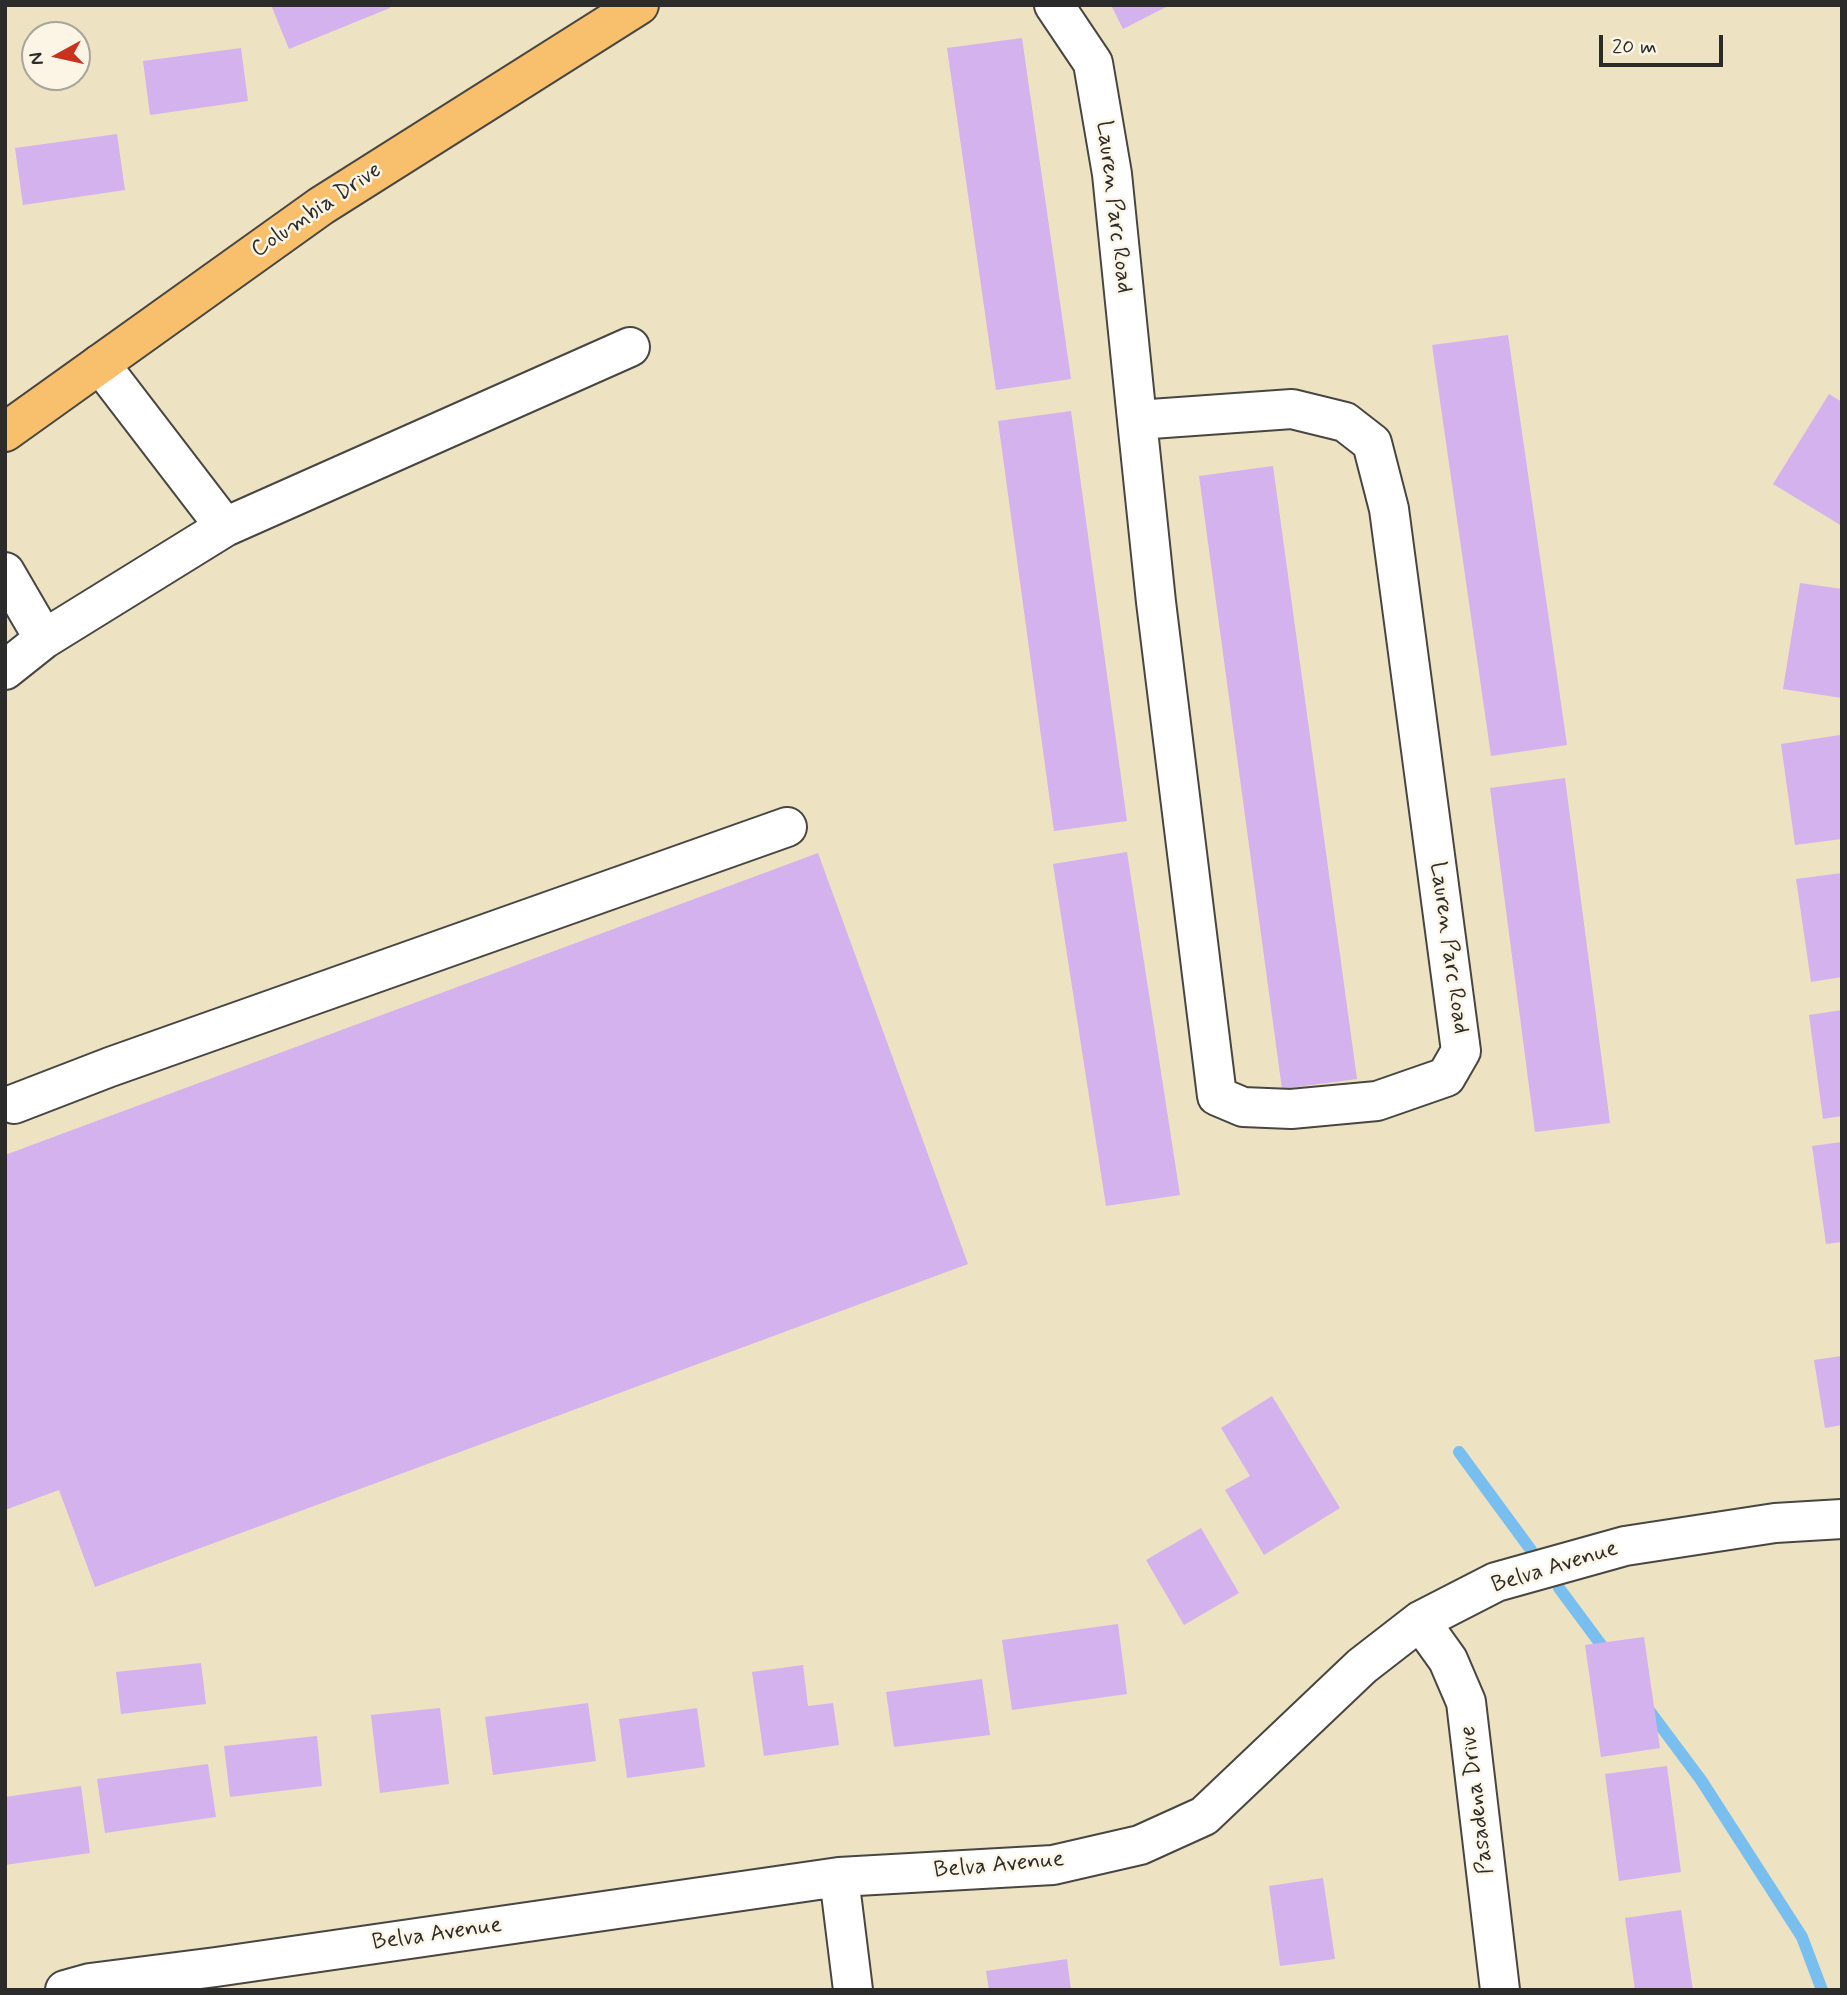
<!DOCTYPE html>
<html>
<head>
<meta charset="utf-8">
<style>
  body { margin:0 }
  #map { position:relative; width:1847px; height:1995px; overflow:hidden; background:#ede2c1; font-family:Mynerve,sans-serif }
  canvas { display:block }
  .frame { position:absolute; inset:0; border:7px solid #2b2b2b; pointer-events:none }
  .north { position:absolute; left:21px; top:21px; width:70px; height:70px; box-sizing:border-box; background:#fcf5e5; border:2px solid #a8a49b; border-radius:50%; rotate:262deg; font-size:19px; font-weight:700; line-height:28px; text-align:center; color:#2b2b2b }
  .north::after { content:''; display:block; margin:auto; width:24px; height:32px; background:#c8321e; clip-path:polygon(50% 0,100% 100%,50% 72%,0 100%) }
  .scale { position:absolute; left:1599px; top:35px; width:124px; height:32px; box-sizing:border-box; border:4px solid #2b2b2b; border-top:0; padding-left:9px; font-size:21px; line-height:24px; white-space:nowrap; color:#2b2b2b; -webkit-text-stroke:5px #fcf5e5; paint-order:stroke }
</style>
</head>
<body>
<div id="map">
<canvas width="1847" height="1995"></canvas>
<div class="frame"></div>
<div class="north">N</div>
<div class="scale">20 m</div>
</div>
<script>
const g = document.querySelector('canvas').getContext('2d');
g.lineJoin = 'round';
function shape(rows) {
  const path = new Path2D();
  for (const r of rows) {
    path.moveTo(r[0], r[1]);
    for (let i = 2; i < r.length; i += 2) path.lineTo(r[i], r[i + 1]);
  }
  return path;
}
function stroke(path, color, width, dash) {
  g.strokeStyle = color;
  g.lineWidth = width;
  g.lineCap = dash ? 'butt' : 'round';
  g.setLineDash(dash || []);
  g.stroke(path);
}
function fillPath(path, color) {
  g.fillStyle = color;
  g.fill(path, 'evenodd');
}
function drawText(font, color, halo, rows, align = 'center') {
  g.font = font + ' Mynerve,sans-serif';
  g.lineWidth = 5;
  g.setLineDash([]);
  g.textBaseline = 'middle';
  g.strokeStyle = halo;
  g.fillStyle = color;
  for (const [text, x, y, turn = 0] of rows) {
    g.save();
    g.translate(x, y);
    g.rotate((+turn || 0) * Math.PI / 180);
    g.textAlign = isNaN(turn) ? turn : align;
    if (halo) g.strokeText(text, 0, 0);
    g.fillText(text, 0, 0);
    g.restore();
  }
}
stroke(shape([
  [1459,1452,1531,1550],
  [1559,1588,1608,1654],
  [1648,1709,1701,1780,1802,1937,1822,1990]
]), '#78bff0', 12);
fillPath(shape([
  [271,5,389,5,390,8,289,49],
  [1111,5,1170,5,1123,29],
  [1022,38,1071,379,996,390,947,48],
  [241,48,248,101,150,115,143,61],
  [117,134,125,190,23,205,15,148],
  [1508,335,1567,745,1491,756,1432,345],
  [1829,394,1842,402,1842,526,1773,484],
  [1071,411,1127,821,1054,831,998,421],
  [1273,466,1357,1079,1282,1089,1199,476],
  [1800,583,1842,589,1842,698,1783,689],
  [1840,735,1842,750,1842,839,1795,845,1781,744],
  [1565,778,1610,1123,1535,1132,1490,788],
  [1127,852,1180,1195,1106,1206,1053,864],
  [818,853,968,1264,95,1587,59,1490,5,1510,5,1155],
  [1842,873,1842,977,1811,982,1796,879],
  [1842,1010,1842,1116,1823,1119,1809,1015],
  [1842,1142,1842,1242,1826,1244,1812,1146],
  [1842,1356,1842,1425,1825,1428,1814,1360],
  [1272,1396,1340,1508,1264,1555,1225,1490,1250,1476,1221,1428],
  [1201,1528,1239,1593,1184,1625,1146,1560],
  [1118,1624,1127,1694,1012,1710,1002,1640],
  [1644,1637,1660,1748,1601,1757,1585,1645],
  [201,1663,206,1704,121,1714,116,1672],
  [803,1665,808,1706,833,1703,839,1745,764,1756,752,1672],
  [982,1679,990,1735,894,1747,886,1692],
  [588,1703,596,1761,493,1775,485,1717],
  [440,1708,449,1784,380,1793,371,1715],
  [697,1708,705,1767,627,1778,619,1719],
  [317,1736,322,1786,230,1797,224,1746],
  [208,1764,216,1817,105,1833,97,1779],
  [1667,1766,1681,1872,1619,1881,1605,1774],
  [81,1786,90,1853,5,1865,5,1797],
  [1323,1878,1335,1959,1280,1966,1269,1886],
  [1681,1910,1693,1990,1635,1990,1625,1918],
  [1067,1959,1071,1990,989,1990,986,1971]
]), '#d4b2ee');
const minor = shape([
  [1054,5,1093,63,1112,174,1137,420,1156,602,1217,1096,1243,1107,1291,1109,1377,1101,1446,1077,1461,1051,1389,509,1372,443,1345,422,1292,409,1137,420],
  [100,364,225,527],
  [5,572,44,639],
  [5,670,44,639,225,527,630,347],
  [14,1104,110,1067,787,827],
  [1420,1621,1448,1660,1466,1702,1500,1990],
  [839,1877,853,1990],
  [65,1990,90,1983,216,1967,839,1877,1053,1865,1140,1845,1204,1816,1362,1666,1420,1621,1496,1582,1625,1546,1775,1523,1842,1519]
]);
const major = shape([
  [5,432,321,206,639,5]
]);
stroke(minor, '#484642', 42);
stroke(major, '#484642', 42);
stroke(minor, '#fff', 38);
stroke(major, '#f8bf6c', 38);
drawText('23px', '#2b2b2b', '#fcf5e5', [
  ["Lauren Parc Road",1113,207,83],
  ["Columbia Drive",317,211,-34],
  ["Lauren Parc Road",1448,948,82],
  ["Belva Avenue",1555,1568,-17],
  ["Pasadena Drive",1478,1800,-97],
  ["Belva Avenue",999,1866,-5],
  ["Belva Avenue",437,1935,-8]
]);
</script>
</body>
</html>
